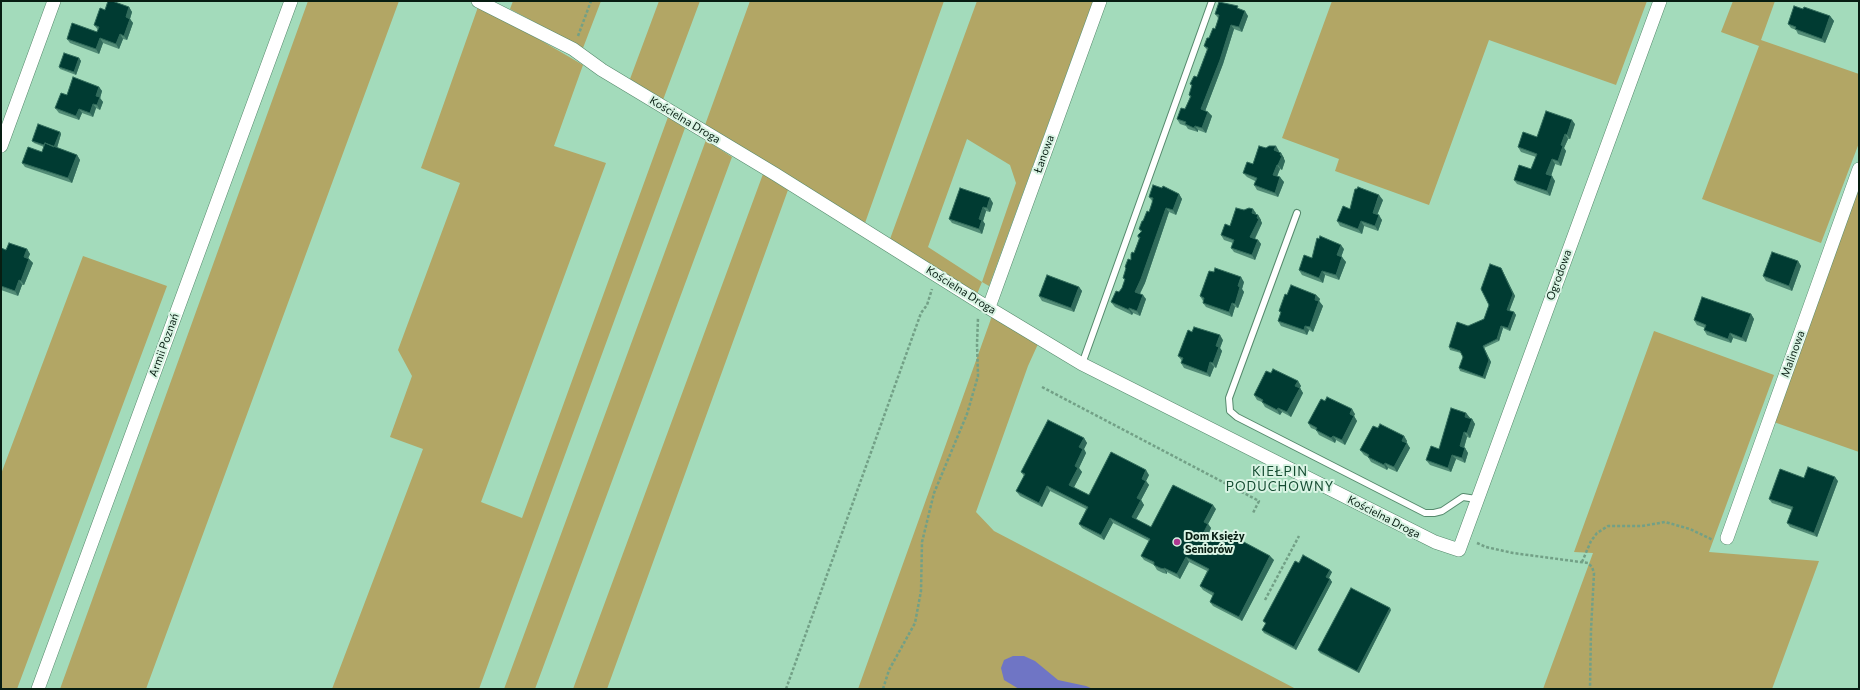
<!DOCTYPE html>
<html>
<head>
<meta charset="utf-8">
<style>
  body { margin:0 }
  #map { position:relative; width:1860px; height:690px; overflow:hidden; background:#a3dbbb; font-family:Commissioner,sans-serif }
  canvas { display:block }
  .frame { position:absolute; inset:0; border:2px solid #071d12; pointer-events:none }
</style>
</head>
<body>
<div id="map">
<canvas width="1860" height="690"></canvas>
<div class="frame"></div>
</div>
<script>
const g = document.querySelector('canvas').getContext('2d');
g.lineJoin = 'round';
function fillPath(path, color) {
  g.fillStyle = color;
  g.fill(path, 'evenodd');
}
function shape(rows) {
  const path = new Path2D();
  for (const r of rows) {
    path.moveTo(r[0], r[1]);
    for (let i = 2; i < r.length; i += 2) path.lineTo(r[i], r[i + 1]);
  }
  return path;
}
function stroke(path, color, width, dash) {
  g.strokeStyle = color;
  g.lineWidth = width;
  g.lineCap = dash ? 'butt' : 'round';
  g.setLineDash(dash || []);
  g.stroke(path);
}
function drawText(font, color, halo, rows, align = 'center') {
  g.font = font + ' Commissioner,sans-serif';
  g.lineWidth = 4;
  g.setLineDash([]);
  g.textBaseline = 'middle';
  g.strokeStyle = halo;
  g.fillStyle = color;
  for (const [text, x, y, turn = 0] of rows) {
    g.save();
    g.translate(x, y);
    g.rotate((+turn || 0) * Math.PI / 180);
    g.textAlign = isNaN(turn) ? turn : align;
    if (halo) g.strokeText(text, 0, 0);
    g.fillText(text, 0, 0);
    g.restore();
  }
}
fillPath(shape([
  [308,1,399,1,146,689,60,689],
  [513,1,601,1,583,48,510,9],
  [659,1,700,1,663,100,630,79],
  [750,1,944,1,865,223,705,125],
  [977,1,1093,1,989,286,982,282,977,294,890,239],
  [967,139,1010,165,1016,183,982,282,928,247],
  [1332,1,1647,1,1616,85,1489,40,1429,205,1335,171,1339,159,1282,138],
  [1733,1,1775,1,1761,40,1859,74,1859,143,1821,243,1702,199,1759,46,1721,32],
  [478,7,518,27,583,65,554,146,606,163,481,502,522,518,668,117,685,128,479,689,332,689,423,449,390,437,412,376,398,350,460,183,421,168],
  [706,140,732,157,535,689,504,689],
  [763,174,788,190,607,689,573,689],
  [1859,178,1859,452,1771,421],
  [83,256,167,286,17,689,1,689,1,474],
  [992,316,1038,344,1028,366,976,512,994,531,1296,689,858,689],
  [1654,331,1774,375,1709,552,1819,561,1772,689,1543,689,1593,553,1574,552]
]), '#b2a665');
fillPath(shape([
  [1013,656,1024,656,1035,661,1058,680,1086,686,1093,689,1019,689,1004,680,1001,668,1004,660]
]), '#6f75c5');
const service = shape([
  [1297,213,1229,398,1230,411,1237,417,1425,513,1434,513,1442,511,1463,497,1476,499],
  [1082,364,1212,1]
]);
const minor = shape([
  [478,1,573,49,602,70,775,174,979,302,1082,364,1435,542,1459,550,1660,1],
  [1,146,54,1],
  [989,307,1100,1],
  [1727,538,1859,169],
  [38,689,291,1]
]);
stroke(service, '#55896c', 8);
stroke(minor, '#55896c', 14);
stroke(shape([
  [578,36,591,1],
  [1042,387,1259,501,1253,513],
  [1477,543,1486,547,1513,553,1588,563,1592,567,1594,573,1591,630,1590,689],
  [1582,562,1591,541,1597,533,1608,526,1642,526,1665,522,1690,529,1713,540],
  [1265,600,1299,536],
  [786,689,921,313,927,305,932,289],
  [883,689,889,670,915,623,921,591,922,542,934,493,967,414,978,376,977,344,978,318]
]), '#72a086', 2.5, [3, 2]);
stroke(service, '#fff', 6);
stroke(minor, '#fff', 13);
fillPath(shape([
  [129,7,132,12,130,19,133,23,127,40,123,39,119,49,103,43,99,54,70,43,67,39,97,32,98,30,94,25,105,10],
  [1803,9,1830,16,1834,21,1825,43,1798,34,1796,30,1791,28,1788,24],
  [1240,10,1248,16,1242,32,1234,29,1223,64,1205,111,1208,112,1212,116,1206,133,1198,130,1198,132,1188,129,1186,126,1180,124,1177,119,1185,109,1190,97,1189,95,1192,86,1190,84,1197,77,1207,50,1204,46,1215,29,1218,20,1218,18,1215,14],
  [79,58,81,61,76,75,60,69,59,67],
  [99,87,102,91,100,98,103,102,100,110,96,108,93,117,82,113,79,120,59,113,55,108,67,95],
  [1575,124,1570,139,1568,139,1564,148,1566,151,1561,166,1555,164,1551,176,1555,181,1550,196,1517,184,1514,180,1531,169,1536,157,1521,152,1518,147,1537,137],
  [60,132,61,134,57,148,77,155,80,160,72,183,25,167,22,163,42,152,44,147,34,143,32,141],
  [1279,151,1278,152,1281,153,1284,158,1284,159,1285,161,1282,170,1280,169,1277,176,1284,182,1278,197,1257,190,1254,185,1255,181,1247,177,1243,173,1253,164],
  [1179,194,1182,199,1176,215,1169,212,1145,283,1140,294,1146,299,1140,316,1133,313,1132,315,1115,307,1111,302,1122,288,1125,280,1123,278,1126,269,1125,267,1131,260,1139,239,1138,237,1141,232,1139,229,1149,212,1152,203,1152,201,1149,197],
  [1383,200,1377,215,1382,220,1378,231,1364,226,1362,234,1340,226,1337,221,1350,209],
  [993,203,990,212,986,211,983,221,985,224,982,234,952,223,949,219],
  [1256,213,1256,215,1258,215,1261,220,1261,221,1262,223,1255,239,1258,240,1261,244,1255,260,1234,252,1231,248,1233,243,1224,240,1221,235],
  [1,248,6,250,27,249,30,254,28,258,33,263,24,285,22,285,18,296,1,290],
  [1344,249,1341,257,1346,262,1339,280,1325,275,1323,283,1302,275,1299,270,1312,258],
  [1798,261,1801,266,1792,291,1766,281,1763,276],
  [1501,268,1515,296,1509,311,1514,312,1516,315,1510,331,1503,328,1499,341,1484,348,1491,362,1485,379,1460,371,1459,368,1463,357,1461,353,1450,350,1449,347,1484,319],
  [1244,282,1242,289,1244,292,1238,308,1235,307,1232,317,1206,307,1203,303,1203,301,1200,296],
  [1079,287,1082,291,1074,312,1042,301,1039,296],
  [1287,295,1316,295,1320,299,1319,301,1323,306,1313,332,1309,330,1307,335,1281,326,1278,321,1281,313,1279,311],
  [1751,314,1754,319,1746,342,1733,338,1731,343,1707,335,1704,330,1705,328,1697,325,1694,320],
  [1223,340,1220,348,1222,351,1216,368,1214,367,1210,377,1184,368,1181,363,1182,361,1178,356],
  [1271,373,1298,381,1301,386,1300,388,1303,393,1291,417,1282,412,1280,415,1265,407,1262,402,1257,400,1254,395],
  [1325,401,1355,414,1354,416,1357,421,1345,445,1336,440,1335,443,1319,435,1316,430,1311,428,1308,423],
  [1466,413,1470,418,1469,418,1472,419,1475,424,1470,438,1467,437,1464,448,1465,448,1468,453,1465,463,1456,459,1451,472,1430,465,1426,460,1439,449],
  [1378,428,1404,436,1407,441,1406,443,1410,448,1397,472,1388,468,1387,470,1371,462,1368,457,1364,455,1360,450],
  [1084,438,1087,443,1084,449,1086,453,1079,468,1082,472,1074,487,1089,495,1149,475,1146,481,1149,485,1141,500,1144,505,1136,519,1151,527,1216,509,1208,524,1211,528,1208,535,1223,542,1274,560,1242,621,1213,606,1210,602,1213,596,1203,590,1200,586,1207,571,1189,562,1180,579,1167,572,1167,574,1163,573,1157,570,1154,565,1144,560,1141,556,1149,541,1113,523,1104,540,1082,528,1079,524,1086,509,1050,491,1042,507,1020,496,1016,491,1024,476,1021,472],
  [1804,478,1838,481,1817,537,1790,527,1787,523,1792,510,1772,503,1769,499],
  [1299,563,1332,572,1328,579,1330,579,1332,582,1296,650,1264,633,1262,630,1266,624,1263,621],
  [1391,610,1359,673,1320,653,1318,650]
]), '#528b76');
fillPath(shape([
  [129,7,132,12,129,22,126,17],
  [1245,11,1248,16,1242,32,1239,27],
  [1830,16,1834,21,1825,43,1822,39],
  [130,19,133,23,127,40,124,36],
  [1231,25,1234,29,1223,64,1204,114,1201,109],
  [120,34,123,39,119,49,116,44],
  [100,38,103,43,99,54,96,49],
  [79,58,81,61,76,75,74,72],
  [99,87,102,91,100,98,103,102,100,110,97,105,96,96],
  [93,104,96,108,93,117,90,113],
  [79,109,82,113,79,120,76,116],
  [1208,112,1212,116,1206,133,1202,128],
  [1572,120,1575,124,1570,139,1567,135],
  [1195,126,1198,130,1198,132,1194,128],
  [60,132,61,134,56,151,54,148],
  [1565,134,1568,139,1564,148,1566,151,1561,166,1558,161,1561,145],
  [1276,146,1279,151,1277,155,1274,150],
  [1281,153,1284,158,1284,159,1285,161,1282,170,1278,165,1280,155],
  [77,155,80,160,72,183,68,178],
  [1552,159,1555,164,1550,179,1546,174],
  [1277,165,1280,169,1276,179,1273,175],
  [1552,176,1555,181,1550,196,1547,191],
  [1280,177,1284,182,1278,197,1275,193],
  [1179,194,1182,199,1176,215,1173,210],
  [1379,195,1383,200,1376,218,1373,213],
  [990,198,993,203,990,212,987,208],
  [983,207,986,211,983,221,985,224,982,234,979,229,979,219],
  [1166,208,1169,212,1145,283,1138,297,1135,292],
  [1253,209,1256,213,1255,218,1252,213],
  [1258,215,1261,220,1261,221,1262,223,1253,242,1250,237],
  [1379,215,1382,220,1378,231,1375,226],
  [1361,221,1364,226,1362,234,1358,229],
  [1258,240,1261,244,1255,260,1252,255],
  [1341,245,1344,249,1340,260,1337,255],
  [27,249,30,254,27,261,24,257],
  [1342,257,1346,262,1339,280,1336,275],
  [29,259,33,263,24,285,21,281],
  [1798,261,1801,266,1792,291,1789,286],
  [1501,268,1515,296,1509,312,1507,310],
  [1322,271,1325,275,1323,283,1319,278],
  [1241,277,1244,282,1242,289,1244,292,1238,308,1235,304,1238,286],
  [19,280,22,285,18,296,15,291],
  [1079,287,1082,291,1074,312,1071,308],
  [1143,295,1146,299,1140,316,1137,311],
  [1316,295,1320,299,1318,304,1315,300],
  [1319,301,1323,306,1313,332,1310,327],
  [1232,303,1235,307,1232,317,1229,312],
  [1129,308,1133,313,1132,315,1129,310],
  [1514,312,1516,315,1510,331,1508,328],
  [1751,314,1754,319,1746,342,1742,338],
  [1305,326,1309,330,1307,335,1304,330],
  [1501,326,1503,328,1499,341,1497,339],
  [1730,333,1733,338,1731,343,1728,339],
  [1220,335,1223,340,1220,348,1222,351,1216,368,1213,363,1216,346],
  [1483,346,1491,362,1485,379,1483,377],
  [1210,362,1214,367,1210,377,1207,373],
  [1298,381,1301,386,1298,390,1295,386],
  [1300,388,1303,393,1291,417,1287,412],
  [1278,408,1282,412,1280,415,1277,410],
  [1352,409,1355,414,1353,418,1350,414],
  [1466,413,1470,418,1468,421,1465,417],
  [1354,416,1357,421,1345,445,1342,440],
  [1472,419,1475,424,1470,438,1467,433],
  [1464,432,1467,437,1463,451,1460,446],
  [1333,436,1336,440,1335,443,1331,438],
  [1404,436,1407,441,1405,445,1402,441],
  [1084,438,1087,443,1084,449,1086,453,1079,468,1082,472,1073,489,1069,485,1079,447],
  [1407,443,1410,448,1397,472,1394,467],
  [1465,448,1468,453,1465,463,1462,458],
  [1452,455,1456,459,1451,472,1448,468],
  [1385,463,1388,468,1387,470,1384,465],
  [1146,470,1149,475,1146,481,1149,485,1141,500,1144,505,1135,521,1132,517,1142,479],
  [1835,477,1838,481,1817,537,1814,533],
  [1047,486,1050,491,1042,507,1039,503],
  [1213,505,1216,509,1208,524,1211,528,1207,537,1204,532,1204,522],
  [1110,518,1113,523,1104,540,1101,535],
  [1270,556,1274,560,1242,621,1239,617],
  [1186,557,1189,562,1180,579,1177,574],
  [1164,568,1167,572,1167,574,1164,569],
  [1330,570,1332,572,1328,580,1326,577],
  [1330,579,1332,582,1296,650,1294,647],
  [1390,608,1391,610,1359,673,1357,671]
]), '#316b5b');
const building = shape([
  [108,1,112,1,129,7,126,17,130,19,124,36,120,34,116,44,100,38,96,49,67,39,72,23,97,32,99,27,94,25,100,8,105,10,108,1],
  [1219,2,1238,6,1237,8,1245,11,1239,27,1231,25,1220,60,1201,109,1208,112,1202,128,1195,126,1194,128,1185,124,1186,122,1177,119,1181,108,1185,109,1191,96,1189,95,1192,85,1190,84,1194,76,1197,77,1208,48,1204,46,1207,38,1209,38,1213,28,1215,29,1218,20,1219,15,1215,14,1219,2],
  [1794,6,1803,9,1804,7,1830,16,1822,39,1795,29,1796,27,1788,24,1794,6],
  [64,53,79,58,74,72,59,67,64,53],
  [73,77,99,87,96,96,100,97,97,105,93,104,90,113,79,109,76,116,55,108,61,93,67,95,73,77],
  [1546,111,1572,120,1567,135,1565,134,1561,145,1563,146,1558,161,1552,159,1546,174,1552,176,1547,191,1514,180,1519,165,1531,169,1537,154,1518,147,1523,132,1537,137,1546,111],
  [38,124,60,132,54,147,45,143,44,145,32,141,38,124],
  [45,143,77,155,68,178,22,163,28,147,42,152,45,143],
  [1259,146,1266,148,1269,146,1276,146,1274,150,1281,153,1280,155,1282,156,1278,165,1277,165,1273,175,1280,177,1275,193,1254,185,1257,178,1243,173,1247,162,1253,164,1259,146],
  [1153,185,1162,188,1163,186,1179,194,1173,210,1166,208,1141,279,1135,292,1143,295,1137,311,1129,308,1129,310,1111,302,1116,291,1119,292,1122,288,1125,279,1123,278,1126,268,1125,267,1128,259,1131,260,1131,254,1132,252,1134,253,1140,237,1138,237,1138,235,1142,231,1139,229,1142,221,1143,221,1147,211,1149,212,1152,203,1153,198,1149,197,1153,185],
  [1358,187,1379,195,1373,213,1379,215,1375,226,1361,221,1358,229,1337,221,1343,206,1350,209,1355,189,1357,189,1358,187],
  [960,188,990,198,987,208,983,207,979,219,982,220,979,229,949,219,960,188],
  [1236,208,1244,210,1249,208,1253,209,1252,213,1258,215,1257,218,1259,219,1250,237,1258,240,1252,255,1231,248,1234,240,1221,235,1225,224,1230,226,1236,208],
  [1320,236,1341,245,1337,255,1342,257,1336,275,1322,271,1319,278,1299,270,1304,255,1312,258,1317,238,1319,239,1320,236],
  [9,243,27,249,24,257,29,259,21,281,19,280,15,291,1,286,1,248,6,250,9,243],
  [1772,252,1798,261,1789,286,1763,276,1772,252],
  [1490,264,1501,268,1513,294,1507,310,1514,312,1508,328,1501,326,1497,339,1483,346,1489,360,1483,377,1459,368,1463,357,1460,351,1449,347,1457,322,1468,326,1484,319,1489,305,1481,289,1490,264],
  [1215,268,1241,277,1238,286,1240,287,1235,304,1232,303,1229,312,1203,303,1204,298,1200,296,1209,271,1214,272,1215,268],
  [1047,275,1079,287,1071,308,1039,296,1047,275],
  [1291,285,1316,295,1315,300,1319,301,1310,327,1305,326,1304,330,1278,321,1281,312,1279,311,1285,294,1287,295,1291,285],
  [1702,297,1751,314,1742,338,1730,333,1728,339,1704,330,1706,325,1694,320,1702,297],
  [1194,327,1220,335,1216,346,1219,347,1213,363,1210,362,1207,373,1181,363,1183,358,1178,356,1188,330,1192,332,1194,327],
  [1273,369,1298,381,1295,386,1300,388,1287,412,1278,408,1277,410,1262,402,1263,400,1254,395,1266,371,1271,373,1273,369],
  [1327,397,1352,409,1350,414,1354,416,1342,440,1333,436,1331,438,1316,430,1317,428,1308,423,1321,399,1325,401,1327,397],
  [1451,408,1466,413,1465,417,1472,419,1467,433,1464,432,1460,446,1465,448,1462,458,1452,455,1448,468,1426,460,1431,446,1439,449,1451,408],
  [1048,420,1084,438,1079,447,1083,449,1075,466,1078,468,1069,485,1089,495,1111,452,1146,470,1142,479,1146,481,1137,498,1141,500,1132,517,1151,527,1173,485,1213,505,1204,522,1208,524,1204,532,1223,542,1227,533,1270,556,1239,617,1210,602,1214,593,1200,586,1209,569,1186,557,1177,574,1164,568,1164,569,1160,568,1154,565,1154,562,1141,556,1150,539,1110,518,1101,535,1079,524,1088,507,1047,486,1039,503,1016,491,1025,474,1021,472,1048,420],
  [1380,424,1404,436,1402,441,1407,443,1394,467,1385,463,1384,465,1368,457,1369,455,1360,450,1373,426,1378,428,1380,424],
  [1808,467,1835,477,1814,533,1787,523,1793,507,1769,499,1780,469,1804,478,1808,467],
  [1303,555,1330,570,1326,577,1330,579,1294,647,1262,630,1266,623,1263,621,1295,561,1299,563,1303,555],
  [1351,588,1390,608,1357,671,1318,650,1351,588]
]);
fillPath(building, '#003b32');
stroke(building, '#316b5b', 1);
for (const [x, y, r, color] of [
  [1177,542,4,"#ad3991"]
]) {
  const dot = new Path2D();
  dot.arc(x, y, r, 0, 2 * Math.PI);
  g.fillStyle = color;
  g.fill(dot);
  stroke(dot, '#d9f4e4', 1.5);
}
drawText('11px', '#071d12', '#d9f4e4', [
  ["Kościelna Droga",685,120,31],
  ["Łanowa",1044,154,-70],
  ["Ogrodowa",1559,275,-70],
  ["Kościelna Droga",961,290,32],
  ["Armii Poznań",164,345,-70],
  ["Malinowa",1793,354,-70],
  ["Kościelna Droga",1384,517,27]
]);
drawText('bold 11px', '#071d12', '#d9f4e4', [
  ["Dom Księży",1185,536],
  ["Seniorów",1185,549]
], 'left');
g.letterSpacing = '1px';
drawText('13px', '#144b31', '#d9f4e4', [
  ["KIEŁPIN",1280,472],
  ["PODUCHOWNY",1280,487]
]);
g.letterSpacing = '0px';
</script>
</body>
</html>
